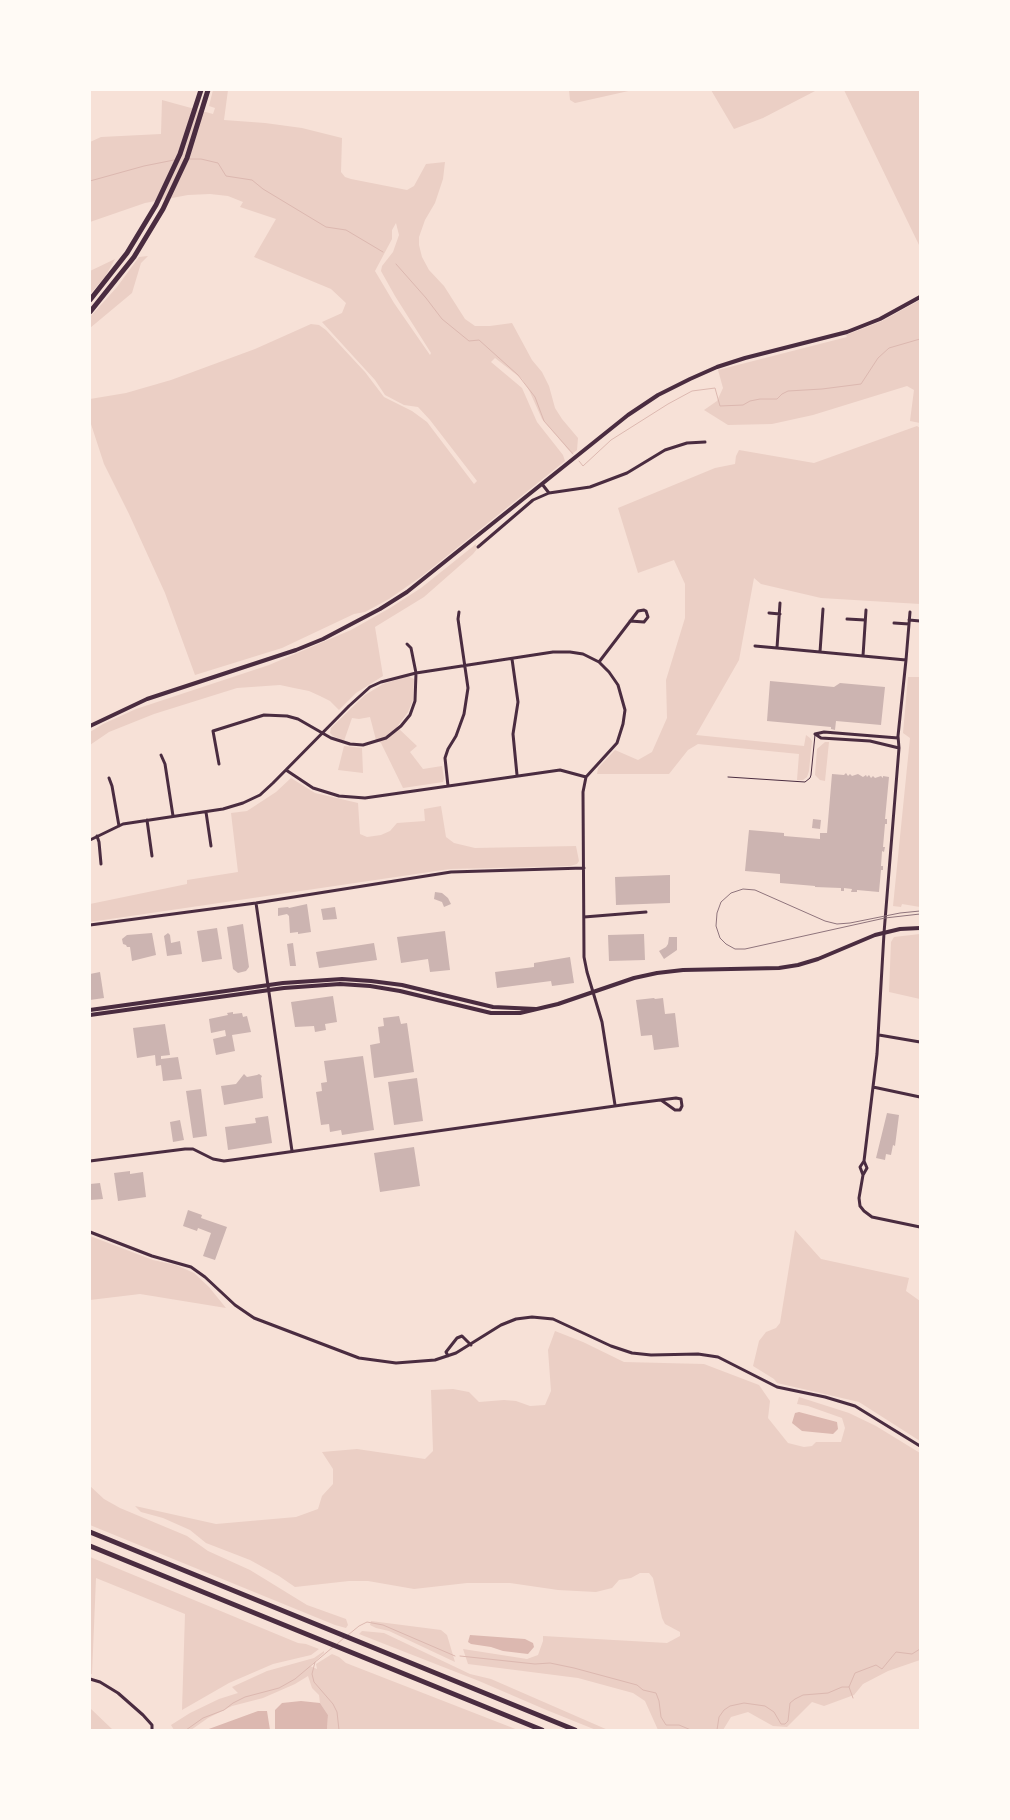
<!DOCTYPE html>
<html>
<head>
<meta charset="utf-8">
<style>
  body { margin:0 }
  #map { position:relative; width:1010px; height:1820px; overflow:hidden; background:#f7e1d7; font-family:Figtree,sans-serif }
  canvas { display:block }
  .frame { position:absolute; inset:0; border:91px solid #fffaf5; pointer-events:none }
</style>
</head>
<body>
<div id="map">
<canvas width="1010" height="1820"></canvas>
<div class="frame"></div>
</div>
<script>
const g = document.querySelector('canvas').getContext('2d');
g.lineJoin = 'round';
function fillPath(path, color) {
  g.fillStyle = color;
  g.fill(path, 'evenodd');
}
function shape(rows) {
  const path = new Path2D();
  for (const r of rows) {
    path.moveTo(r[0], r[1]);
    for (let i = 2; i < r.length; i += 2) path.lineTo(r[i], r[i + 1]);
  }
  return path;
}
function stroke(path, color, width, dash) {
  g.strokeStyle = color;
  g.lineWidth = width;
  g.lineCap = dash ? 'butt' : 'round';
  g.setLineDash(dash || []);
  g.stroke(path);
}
fillPath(shape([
  [213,90,228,90,224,120,265,123,302,128,342,138,341,172,345,177,351,179,407,190,414,186,426,164,445,162,443,179,435,203,425,220,419,237,419,245,422,257,429,270,444,286,465,319,475,326,490,326,512,323,532,360,542,372,549,386,555,408,562,419,578,438,577,450,572,454,542,419,529,390,522,379,495,358,491,362,522,388,537,422,563,455,565,461,422,576,389,599,365,612,354,614,282,648,195,675,165,593,129,514,104,464,90,421,90,399,126,393,171,380,255,349,311,324,319,325,326,330,365,372,384,397,412,411,427,422,474,484,477,481,430,420,418,407,404,405,385,395,375,380,322,322,342,313,346,303,331,289,254,257,276,219,240,207,243,202,228,196,210,194,188,195,145,203,90,222,90,142,101,137,161,134,162,100,213,114,215,108,209,106],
  [396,223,399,235,393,252,382,266,381,271,395,296,431,353,430,355,394,303,375,271,392,239,392,230],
  [569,90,633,90,575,103,570,100],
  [711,90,817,90,763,118,734,129],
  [844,90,920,90,920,247],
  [148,256,141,263,132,293,90,328,90,317,117,287,139,257],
  [115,259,105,277,90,294,90,271],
  [920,300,920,423,910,421,914,390,907,386,813,415,772,424,728,425,704,410,717,401,723,388,718,370,847,337,846,335,882,321],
  [917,426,920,428,920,604,821,598,761,584,754,578,739,660,696,735,804,746,806,735,810,738,812,741,809,771,807,777,803,780,797,780,799,754,698,744,688,750,669,774,597,774,598,768,615,750,638,760,652,752,667,718,666,680,685,618,685,584,674,560,638,573,618,508,715,468,735,464,736,456,739,450,814,463],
  [476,544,477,549,473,554,424,597,375,627,383,676,356,693,339,710,330,701,320,696,309,691,294,688,280,685,237,688,154,714,109,732,90,745,90,732,103,724,136,709,269,665,351,630,390,608,421,588],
  [408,676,414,679,413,700,408,712,397,727,417,746,410,752,423,769,442,766,444,778,443,782,403,788,381,743,376,740,370,717,359,719,352,718,344,741,333,736,330,733,331,728,365,695,383,684],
  [908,677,920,677,920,907,902,904,901,907,893,906,910,738,903,733],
  [825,742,829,742,825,781,820,780,815,775,817,749],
  [344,746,362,748,363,773,338,770],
  [291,778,315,793,358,803,360,834,367,837,381,835,390,831,397,823,425,821,424,809,441,806,446,837,454,843,475,848,576,846,579,861,577,864,570,866,450,869,90,922,90,904,187,884,187,880,238,872,231,813,247,811,276,792],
  [920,934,920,999,889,992,891,942,894,937],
  [795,1230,821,1259,909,1278,906,1291,920,1301,920,1441,859,1402,777,1383,774,1379,753,1366,759,1341,766,1332,776,1328,780,1323],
  [90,1236,153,1260,176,1265,194,1273,209,1287,226,1308,140,1294,90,1300],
  [555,1331,583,1342,624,1362,704,1364,759,1385,770,1401,768,1418,788,1443,804,1447,812,1446,816,1442,841,1442,845,1428,842,1418,808,1406,797,1404,799,1397,849,1413,876,1426,920,1453,920,1660,888,1671,863,1684,854,1695,824,1706,812,1702,787,1727,773,1726,748,1712,731,1717,723,1730,658,1730,645,1701,633,1693,578,1678,468,1664,463,1649,527,1659,538,1655,543,1641,543,1636,667,1643,680,1636,680,1632,665,1624,662,1618,653,1578,649,1573,640,1573,631,1578,619,1580,612,1588,596,1592,558,1590,510,1583,467,1583,414,1589,368,1581,349,1581,295,1587,279,1576,250,1560,206,1543,190,1530,163,1518,141,1512,135,1506,216,1524,296,1517,318,1509,322,1496,333,1484,333,1469,322,1452,357,1449,425,1459,433,1451,431,1390,453,1389,469,1392,479,1402,504,1400,516,1401,530,1406,545,1405,551,1391,548,1350],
  [90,1486,104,1499,120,1508,187,1536,208,1551,250,1570,307,1605,346,1619,348,1625,346,1628,335,1625,90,1525],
  [90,1557,298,1643,306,1644,319,1649,311,1655,273,1664,229,1683,182,1710,185,1614,96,1578,92,1674,90,1674],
  [371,1621,441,1630,447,1635,455,1662,389,1631,376,1628,370,1625],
  [362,1631,384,1633,470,1674,491,1679,608,1730,596,1730,544,1709,479,1681,359,1634],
  [324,1651,324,1653,310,1666,317,1669,316,1664,332,1654,339,1657,346,1663,518,1730,327,1730,328,1715,320,1703,319,1695,312,1688,308,1676,295,1684,263,1698,232,1706,208,1718,191,1730,174,1730,171,1725,190,1713,219,1699,238,1693,232,1687,267,1671,314,1658],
  [90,1708,113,1730,90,1730]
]), '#ebcfc5');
fillPath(shape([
  [799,1412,837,1422,838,1429,833,1434,802,1431,792,1423,795,1413],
  [470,1635,525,1639,533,1643,534,1647,528,1654,503,1651,491,1647,471,1644,468,1642],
  [301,1701,320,1703,328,1715,327,1730,275,1730,275,1710,282,1703],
  [258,1711,267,1711,270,1730,206,1730]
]), '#dcb8b0');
stroke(shape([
  [188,159,201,159,218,163,226,176,252,180,263,189,326,227,346,230,383,252],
  [90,181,144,166,174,160],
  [396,264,426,298,442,319,469,341,479,340,518,375,535,397,544,421,573,454],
  [579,461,583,466,611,440,668,404,692,391,715,388,720,406,743,405,750,401,760,399,777,399,782,394,788,391,822,389,861,384,878,358,889,348,920,339],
  [348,1635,359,1626,367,1622,383,1625,455,1656],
  [337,1644,345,1637],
  [460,1656,535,1664,550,1663,574,1668,637,1685,643,1690,656,1693,659,1701,661,1717,666,1725,679,1725,691,1730],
  [315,1662,312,1674,314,1682,333,1704,337,1712,339,1730],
  [849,1687,853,1698],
  [186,1730,203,1718,224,1710,233,1703,245,1697,279,1688,295,1679,333,1647],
  [717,1730,719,1717,724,1710,730,1706,744,1703,765,1706,774,1712,781,1724,785,1724,788,1721,790,1703,795,1699,803,1695,828,1693,842,1687,849,1687,855,1673,876,1665,882,1669,896,1652,912,1654,920,1649]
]), '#dcb8b0', 1);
fillPath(shape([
  [770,681,834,687,840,683,885,687,881,725,836,721,835,730,831,729,831,727,767,721],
  [846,773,848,776,850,774,852,776,858,774,863,777,866,775,867,777,869,775,871,778,873,776,875,778,881,776,883,778,883,776,889,777,885,819,887,819,887,824,885,824,883,847,885,847,884,852,882,851,881,866,883,866,883,870,881,870,879,892,857,890,857,892,851,892,852,889,844,888,844,891,841,891,841,888,815,887,815,886,780,883,780,874,745,871,749,830,784,833,784,836,820,839,820,833,827,833,832,774,844,775],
  [813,819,821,820,820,829,812,828],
  [670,875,670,903,616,905,615,877],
  [435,892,442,893,448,898,451,904,444,907,442,902,434,899],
  [307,904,311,932,298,934,298,932,290,933,289,916,287,914,278,916,278,908,288,907,289,908],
  [335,907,337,919,323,920,321,909],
  [243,924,249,967,246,971,238,973,233,969,227,927],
  [217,928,222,959,202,962,197,931],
  [445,931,450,970,430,972,428,959,401,963,397,937],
  [152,933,156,955,132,961,130,947,127,947,126,945,123,944,122,939,127,935],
  [168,933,170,935,171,943,180,941,182,954,167,956,164,936],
  [644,934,645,960,609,961,608,935],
  [669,937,677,937,677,950,664,959,659,951,666,947,668,944],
  [293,943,296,966,290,966,287,944],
  [374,943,377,960,319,968,316,952],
  [570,957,574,983,552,986,551,981,497,988,495,972,534,967,534,963],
  [100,972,104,998,90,1000,90,974],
  [333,996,337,1022,325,1024,326,1030,315,1032,314,1026,295,1027,291,1002],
  [654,998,655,999,663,998,665,1014,675,1013,679,1047,654,1050,652,1035,641,1036,636,1000],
  [233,1012,233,1014,242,1013,243,1017,247,1016,251,1032,232,1035,235,1051,216,1055,213,1039,226,1036,225,1030,211,1033,209,1019,228,1015,227,1013],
  [399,1016,401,1024,407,1023,414,1072,374,1078,370,1045,380,1043,378,1027,384,1026,383,1018],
  [165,1024,170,1055,161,1056,161,1059,178,1057,182,1079,163,1081,161,1065,156,1066,155,1055,137,1058,133,1028],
  [363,1056,374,1130,342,1135,341,1130,330,1132,329,1124,321,1125,316,1092,322,1091,321,1083,327,1082,324,1061],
  [244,1074,247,1077,257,1075,259,1074,262,1076,261,1078,263,1098,224,1105,221,1086,236,1084],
  [417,1078,423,1121,394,1125,388,1082],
  [201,1089,207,1136,193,1138,186,1091],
  [887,1113,899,1115,895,1146,893,1145,891,1155,886,1154,885,1160,876,1158],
  [268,1116,272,1143,228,1150,225,1127,256,1123,255,1118],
  [180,1120,184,1140,173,1142,170,1122],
  [414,1147,420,1186,380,1192,374,1153],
  [130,1171,130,1174,143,1172,146,1197,118,1201,114,1173],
  [100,1183,103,1199,90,1200,90,1184],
  [188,1210,202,1215,201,1218,227,1227,215,1260,203,1256,211,1233,198,1228,197,1231,183,1226]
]), '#ccb4b1');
stroke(shape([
  [728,777,805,782,810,778,811,775,815,735]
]), '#4a2c40', 1);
stroke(shape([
  [549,493,590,487,627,473,665,450,687,443,705,442],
  [478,547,533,500,549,493,542,484],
  [780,603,777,648,906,660,898,736,899,748,884,933,877,1054,864,1161,860,1167,863,1175],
  [769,613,780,614],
  [847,619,865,620],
  [909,620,920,621],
  [894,623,909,624],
  [755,646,777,648],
  [820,652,823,609],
  [863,656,866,610],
  [512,659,518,702,513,734,517,775],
  [906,660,910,612],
  [599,662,638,611,644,610,646,611,648,617,644,622,630,621],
  [815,734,821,738,870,741,899,748],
  [815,734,824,732,898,738],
  [161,755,165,764,173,816],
  [219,764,213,731,264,715,287,716,298,719,331,738,350,744,363,745,386,738,401,726,410,715,415,701,416,673,411,648,407,644],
  [286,770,313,788,339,796,365,798,560,770,586,777],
  [109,778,112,786,119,826],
  [448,786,445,758,448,749,456,736,464,714,468,688,458,619,459,612],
  [206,812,211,846],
  [147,820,152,856],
  [97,836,99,842,101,864],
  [90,840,123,824,223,809,243,803,260,795,273,783,349,706,370,687,381,682,416,673,553,652,570,652,583,654,599,662,609,672,618,685,625,710,623,724,617,743,586,777,583,792,584,957,587,972,602,1022,615,1105],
  [256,903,292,1151],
  [584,917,646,912],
  [90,925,256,903,451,872,584,868],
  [879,1035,920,1042],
  [873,1087,920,1097],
  [90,1161,185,1149,193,1149,213,1159,224,1161,239,1159,629,1104,676,1098,681,1099,682,1106,680,1110,675,1110,661,1100],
  [864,1161,867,1168,863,1175,859,1198,860,1206,864,1211,872,1217,920,1227],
  [90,1232,152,1256,191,1267,205,1277,235,1305,254,1318,359,1358,396,1363,435,1360,456,1353,501,1325,516,1319,532,1317,553,1319,611,1346,632,1353,651,1355,698,1354,718,1357,777,1387,825,1397,855,1406,920,1446],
  [448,1356,446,1352,457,1338,462,1336,471,1345],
  [90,1679,100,1682,118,1693,143,1715,152,1725,152,1730]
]), '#4a2c40', 3);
stroke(shape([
  [90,726,147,699,296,650,323,639,380,609,407,592,628,415,658,395,690,379,717,367,745,358,847,332,880,319,920,297],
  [90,1010,283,983,342,979,371,981,402,985,493,1007,536,1009],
  [90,1015,284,988,340,984,370,986,400,991,491,1013,520,1013,558,1004,634,978,657,973,683,970,779,968,798,965,818,959,875,935,900,929,920,928]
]), '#4a2c40', 4);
stroke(shape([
  [90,300,127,253,156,205,180,154,201,90],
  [90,312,134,257,163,209,187,158,208,90]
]), '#4a2c40', 5);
stroke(shape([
  [90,1532,575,1730],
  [90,1546,542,1730]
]), '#4a2c40', 5);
stroke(shape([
  [920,911,900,913,850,923,837,924,825,921,755,890,743,889,731,893,721,902,717,913,716,926,720,938,726,944,735,949,745,949,885,918,920,914]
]), '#8f747c', 1);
</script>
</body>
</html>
